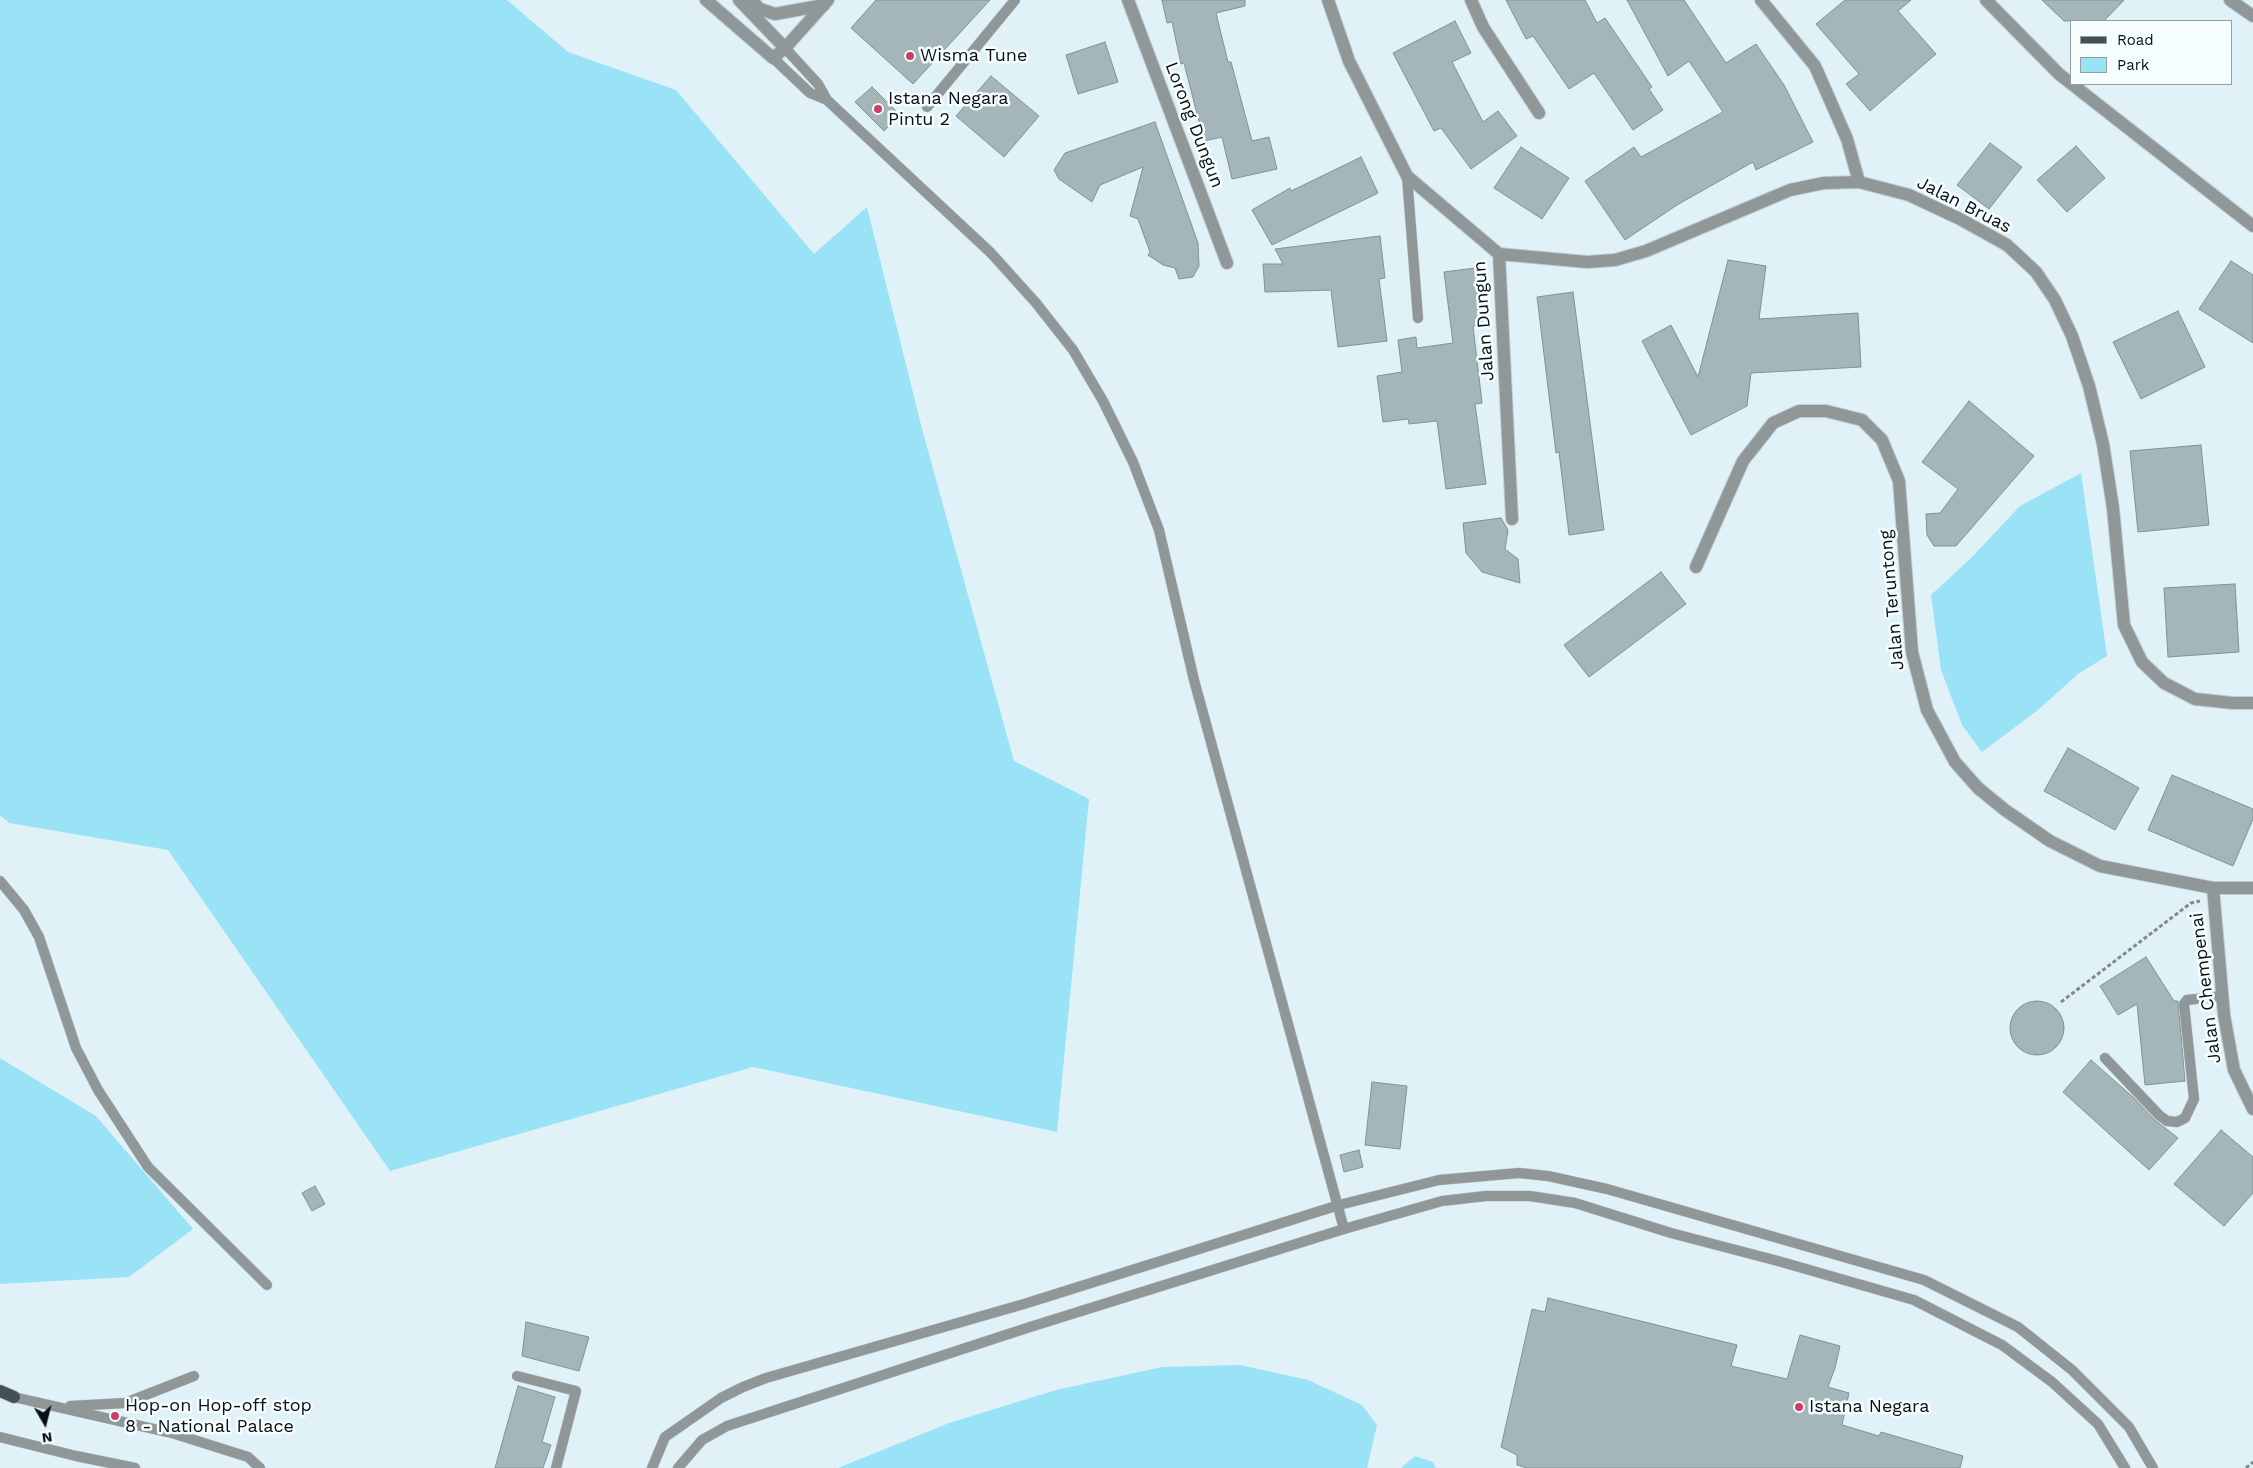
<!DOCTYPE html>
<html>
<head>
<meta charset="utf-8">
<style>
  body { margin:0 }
  #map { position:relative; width:2253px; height:1468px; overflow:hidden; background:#e0f2f7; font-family:"Work Sans",sans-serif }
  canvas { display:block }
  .legend { position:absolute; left:2070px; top:20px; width:162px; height:65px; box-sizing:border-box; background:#f6fdff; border:1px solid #989ea0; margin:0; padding:6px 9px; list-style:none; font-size:15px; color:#0a1012 }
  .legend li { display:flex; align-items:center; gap:10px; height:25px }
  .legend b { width:25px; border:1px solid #989ea0 }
  .north { position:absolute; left:20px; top:1398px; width:50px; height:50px; -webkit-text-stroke:4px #f6fdff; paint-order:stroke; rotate:172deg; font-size:14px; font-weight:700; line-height:20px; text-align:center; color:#0a1012 }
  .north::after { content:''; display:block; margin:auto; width:18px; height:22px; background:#0a1012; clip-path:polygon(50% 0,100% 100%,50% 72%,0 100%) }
</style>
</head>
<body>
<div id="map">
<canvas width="2253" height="1468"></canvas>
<ul class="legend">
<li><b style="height:6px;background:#445054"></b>Road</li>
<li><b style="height:14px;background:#9ae3f7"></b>Park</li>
</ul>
<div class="north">N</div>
</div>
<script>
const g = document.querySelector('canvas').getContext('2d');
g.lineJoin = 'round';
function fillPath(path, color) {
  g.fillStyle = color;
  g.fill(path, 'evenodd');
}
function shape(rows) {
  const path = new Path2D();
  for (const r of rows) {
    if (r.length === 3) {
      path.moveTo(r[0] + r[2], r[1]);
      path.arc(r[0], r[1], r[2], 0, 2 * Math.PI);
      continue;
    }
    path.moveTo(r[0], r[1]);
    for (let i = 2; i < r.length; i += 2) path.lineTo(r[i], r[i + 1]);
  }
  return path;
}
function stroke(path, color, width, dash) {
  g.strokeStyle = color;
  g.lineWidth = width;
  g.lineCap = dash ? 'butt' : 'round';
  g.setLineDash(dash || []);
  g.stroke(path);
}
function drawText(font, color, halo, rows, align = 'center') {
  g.font = font + ' "Work Sans",sans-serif';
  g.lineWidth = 5;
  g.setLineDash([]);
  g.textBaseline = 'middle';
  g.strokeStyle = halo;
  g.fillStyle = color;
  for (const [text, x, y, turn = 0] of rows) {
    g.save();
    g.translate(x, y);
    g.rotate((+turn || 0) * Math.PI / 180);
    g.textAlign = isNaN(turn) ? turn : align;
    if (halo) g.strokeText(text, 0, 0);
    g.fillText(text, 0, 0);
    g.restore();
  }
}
fillPath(shape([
  [0,0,507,0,568,52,676,90,814,254,867,207,922,429,1014,761,1089,799,1057,1132,753,1067,390,1171,168,850,9,823,0,815],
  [2081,473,2107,656,2078,674,2038,710,1982,752,1962,725,1941,670,1931,595,1971,558,2020,506],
  [0,1058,96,1116,193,1229,129,1277,0,1284],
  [1240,1365,1308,1380,1362,1405,1377,1425,1367,1468,838,1468,949,1423,1056,1390,1162,1367],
  [1415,1456,1433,1462,1436,1468,1401,1468]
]), '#9ae3f7');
const building = shape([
  [876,0,990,0,913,84,851,28,876,0],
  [1162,0,1245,0,1245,6,1216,13,1228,62,1231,62,1252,141,1269,137,1277,169,1232,179,1222,137,1204,141,1184,63,1181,64,1172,22,1167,23,1162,0],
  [1506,0,1585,0,1597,23,1605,18,1652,87,1649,89,1663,110,1633,130,1594,73,1569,89,1533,36,1526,39,1506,0],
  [1627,0,1684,0,1726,63,1756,44,1784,85,1813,142,1756,170,1753,162,1677,205,1625,240,1585,181,1634,147,1641,157,1723,112,1689,61,1668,76,1627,0],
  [1845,0,1911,0,1898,11,1936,54,1870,111,1846,84,1859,74,1816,24,1845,0],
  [2042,0,2124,0,2104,21,2064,21,2042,0],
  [1455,21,1471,53,1452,62,1483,122,1498,111,1517,136,1471,169,1441,128,1434,131,1393,53,1455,21],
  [1105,42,1118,82,1078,94,1066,55,1105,42],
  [991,76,1039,116,1004,157,956,116,991,76],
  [872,87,900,115,884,131,855,102,872,87],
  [1155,122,1198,243,1199,266,1193,277,1179,279,1175,268,1163,265,1148,255,1150,252,1138,219,1130,216,1143,167,1100,185,1092,202,1059,179,1054,170,1065,153,1155,122],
  [1990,143,2022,167,1989,209,1957,185,1990,143],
  [2076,146,2105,178,2067,212,2037,180,2076,146],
  [1521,147,1569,178,1542,219,1494,188,1521,147],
  [1361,157,1378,193,1272,245,1252,210,1290,188,1291,191,1361,157],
  [1380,236,1385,278,1379,279,1387,341,1338,347,1331,290,1265,292,1263,264,1283,264,1275,249,1380,236],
  [1728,260,1766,266,1759,319,1858,313,1861,367,1751,373,1747,406,1691,435,1642,341,1671,325,1698,377,1728,260],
  [2231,261,2253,275,2253,343,2199,309,2231,261],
  [1475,268,1482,325,1473,326,1482,403,1475,404,1486,484,1446,489,1437,421,1409,424,1408,419,1383,422,1377,376,1402,372,1398,340,1416,337,1417,348,1453,343,1444,272,1475,268],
  [1573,292,1604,530,1569,535,1559,452,1556,453,1537,297,1573,292],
  [2178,311,2205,367,2141,399,2113,342,2178,311],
  [1969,401,2034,456,1956,546,1934,546,1927,535,1926,514,1940,513,1958,489,1922,462,1969,401],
  [2201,445,2209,525,2138,532,2130,451,2201,445],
  [1501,518,1508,530,1505,549,1518,559,1520,583,1482,572,1466,553,1463,523,1501,518],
  [1661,572,1686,604,1589,677,1564,645,1661,572],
  [2235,584,2239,652,2168,657,2164,588,2235,584],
  [2068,748,2139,788,2115,830,2044,791,2068,748],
  [2172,775,2253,809,2253,819,2233,866,2148,830,2172,775],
  [2146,957,2174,1001,2178,1001,2185,1081,2145,1085,2137,1004,2118,1015,2100,986,2146,957],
  [2037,1028,27],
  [2091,1060,2133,1097,2155,1120,2178,1138,2149,1170,2063,1092,2091,1060],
  [1372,1082,1407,1086,1400,1149,1365,1145,1372,1082],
  [2221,1130,2253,1157,2253,1193,2224,1226,2174,1184,2221,1130],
  [1359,1150,1363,1167,1344,1172,1340,1155,1359,1150],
  [315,1186,325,1204,312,1211,302,1193,315,1186],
  [1548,1298,1737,1345,1731,1366,1787,1379,1800,1335,1840,1346,1835,1368,1828,1387,1849,1393,1842,1425,1879,1436,1881,1432,1963,1456,1960,1468,1527,1468,1517,1465,1517,1455,1501,1447,1532,1309,1545,1312,1548,1298],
  [526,1322,589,1337,579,1371,522,1356,526,1322],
  [518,1386,555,1397,542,1442,551,1445,543,1468,495,1468,518,1386]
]);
fillPath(building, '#a5b6ba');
stroke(building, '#819196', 1);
const service = shape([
  [785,48,818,84,827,100,991,253,1036,303,1073,350,1103,401,1133,462,1159,530,1194,680,1344,1229],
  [773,58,810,93,827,100],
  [927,107,1015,0],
  [1407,176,1418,318],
  [0,881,24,910,39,937,76,1048,98,1090,148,1167,267,1285],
  [2105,1058,2159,1115,2167,1121,2177,1122,2185,1118,2194,1099,2184,1004,2187,1000,2222,996],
  [517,1376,576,1391,556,1468],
  [14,1397,172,1433,248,1457,260,1468],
  [70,1406,125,1403,194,1376],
  [0,1437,76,1456,135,1468],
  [652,1468,665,1437,721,1398,743,1387,766,1378,1024,1304,1339,1205,1439,1180,1519,1173,1548,1176,1607,1189,1924,1280,2018,1327,2072,1370,2129,1427,2153,1468],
  [678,1468,702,1440,727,1426,1030,1327,1344,1229,1442,1201,1486,1196,1530,1196,1575,1203,1671,1233,1778,1261,1914,1300,2002,1345,2052,1382,2098,1424,2125,1468]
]);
const minor = shape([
  [706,0,773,58,785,48,828,0],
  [739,0,785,48],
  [751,0,760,9,775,14,824,5],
  [1128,0,1227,263],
  [1328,0,1349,61,1407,176,1499,254,1512,519],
  [1471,0,1483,27,1539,113],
  [1761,0,1815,66,1847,139,1859,182],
  [1986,0,2059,74,2253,226],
  [1499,254,1587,262,1615,260,1646,251,1790,190,1824,183,1859,182,1909,195,1960,219,2007,245,2036,272,2055,300,2072,336,2089,386,2103,444,2113,508,2124,625,2142,662,2164,683,2195,699,2232,703,2253,703],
  [1696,567,1743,461,1773,423,1799,411,1826,411,1862,420,1882,440,1899,481,1912,652,1927,710,1955,762,1978,788,2005,810,2050,841,2100,866,2213,888,2253,888],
  [2213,888,2224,1015,2234,1070,2253,1109]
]);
const tertiary = shape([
  [2230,0,2253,16]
]);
const primary = shape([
  [0,1391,14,1397]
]);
stroke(service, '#beced2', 11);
stroke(minor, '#beced2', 14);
stroke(tertiary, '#beced2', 14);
stroke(primary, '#beced2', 14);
stroke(shape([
  [2061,1002,2191,903,2200,901],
  [2246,1468,2253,1462]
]), '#7e8b8e', 3, [4, 2.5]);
stroke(service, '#8f9799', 10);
stroke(minor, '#8f9799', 12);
stroke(tertiary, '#8f9799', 12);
stroke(primary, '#445054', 12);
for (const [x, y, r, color] of [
  [910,56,5,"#cc3e68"],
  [878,109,5,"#cc3e68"],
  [1799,1407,5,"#cc3e68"],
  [115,1416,5,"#cc3e68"]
]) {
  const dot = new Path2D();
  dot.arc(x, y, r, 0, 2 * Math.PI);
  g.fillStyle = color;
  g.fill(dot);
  stroke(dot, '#f6fdff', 2);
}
drawText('18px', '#0a1012', '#f6fdff', [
  ["Wisma Tune",920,56],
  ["Istana Negara",888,99],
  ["Pintu 2",888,120],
  ["Hop-on Hop-off stop",125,1406],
  ["8 - National Palace",125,1427],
  ["Istana Negara",1809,1407]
], 'left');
drawText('18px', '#0a1012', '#f6fdff', [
  ["Lorong Dungun",1194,125,69],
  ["Jalan Bruas",1964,205,27],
  ["Jalan Dungun",1484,321,-94],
  ["Jalan Teruntong",1892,600,-95],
  ["Jalan Chempenai",2206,988,-97]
]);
</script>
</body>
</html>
